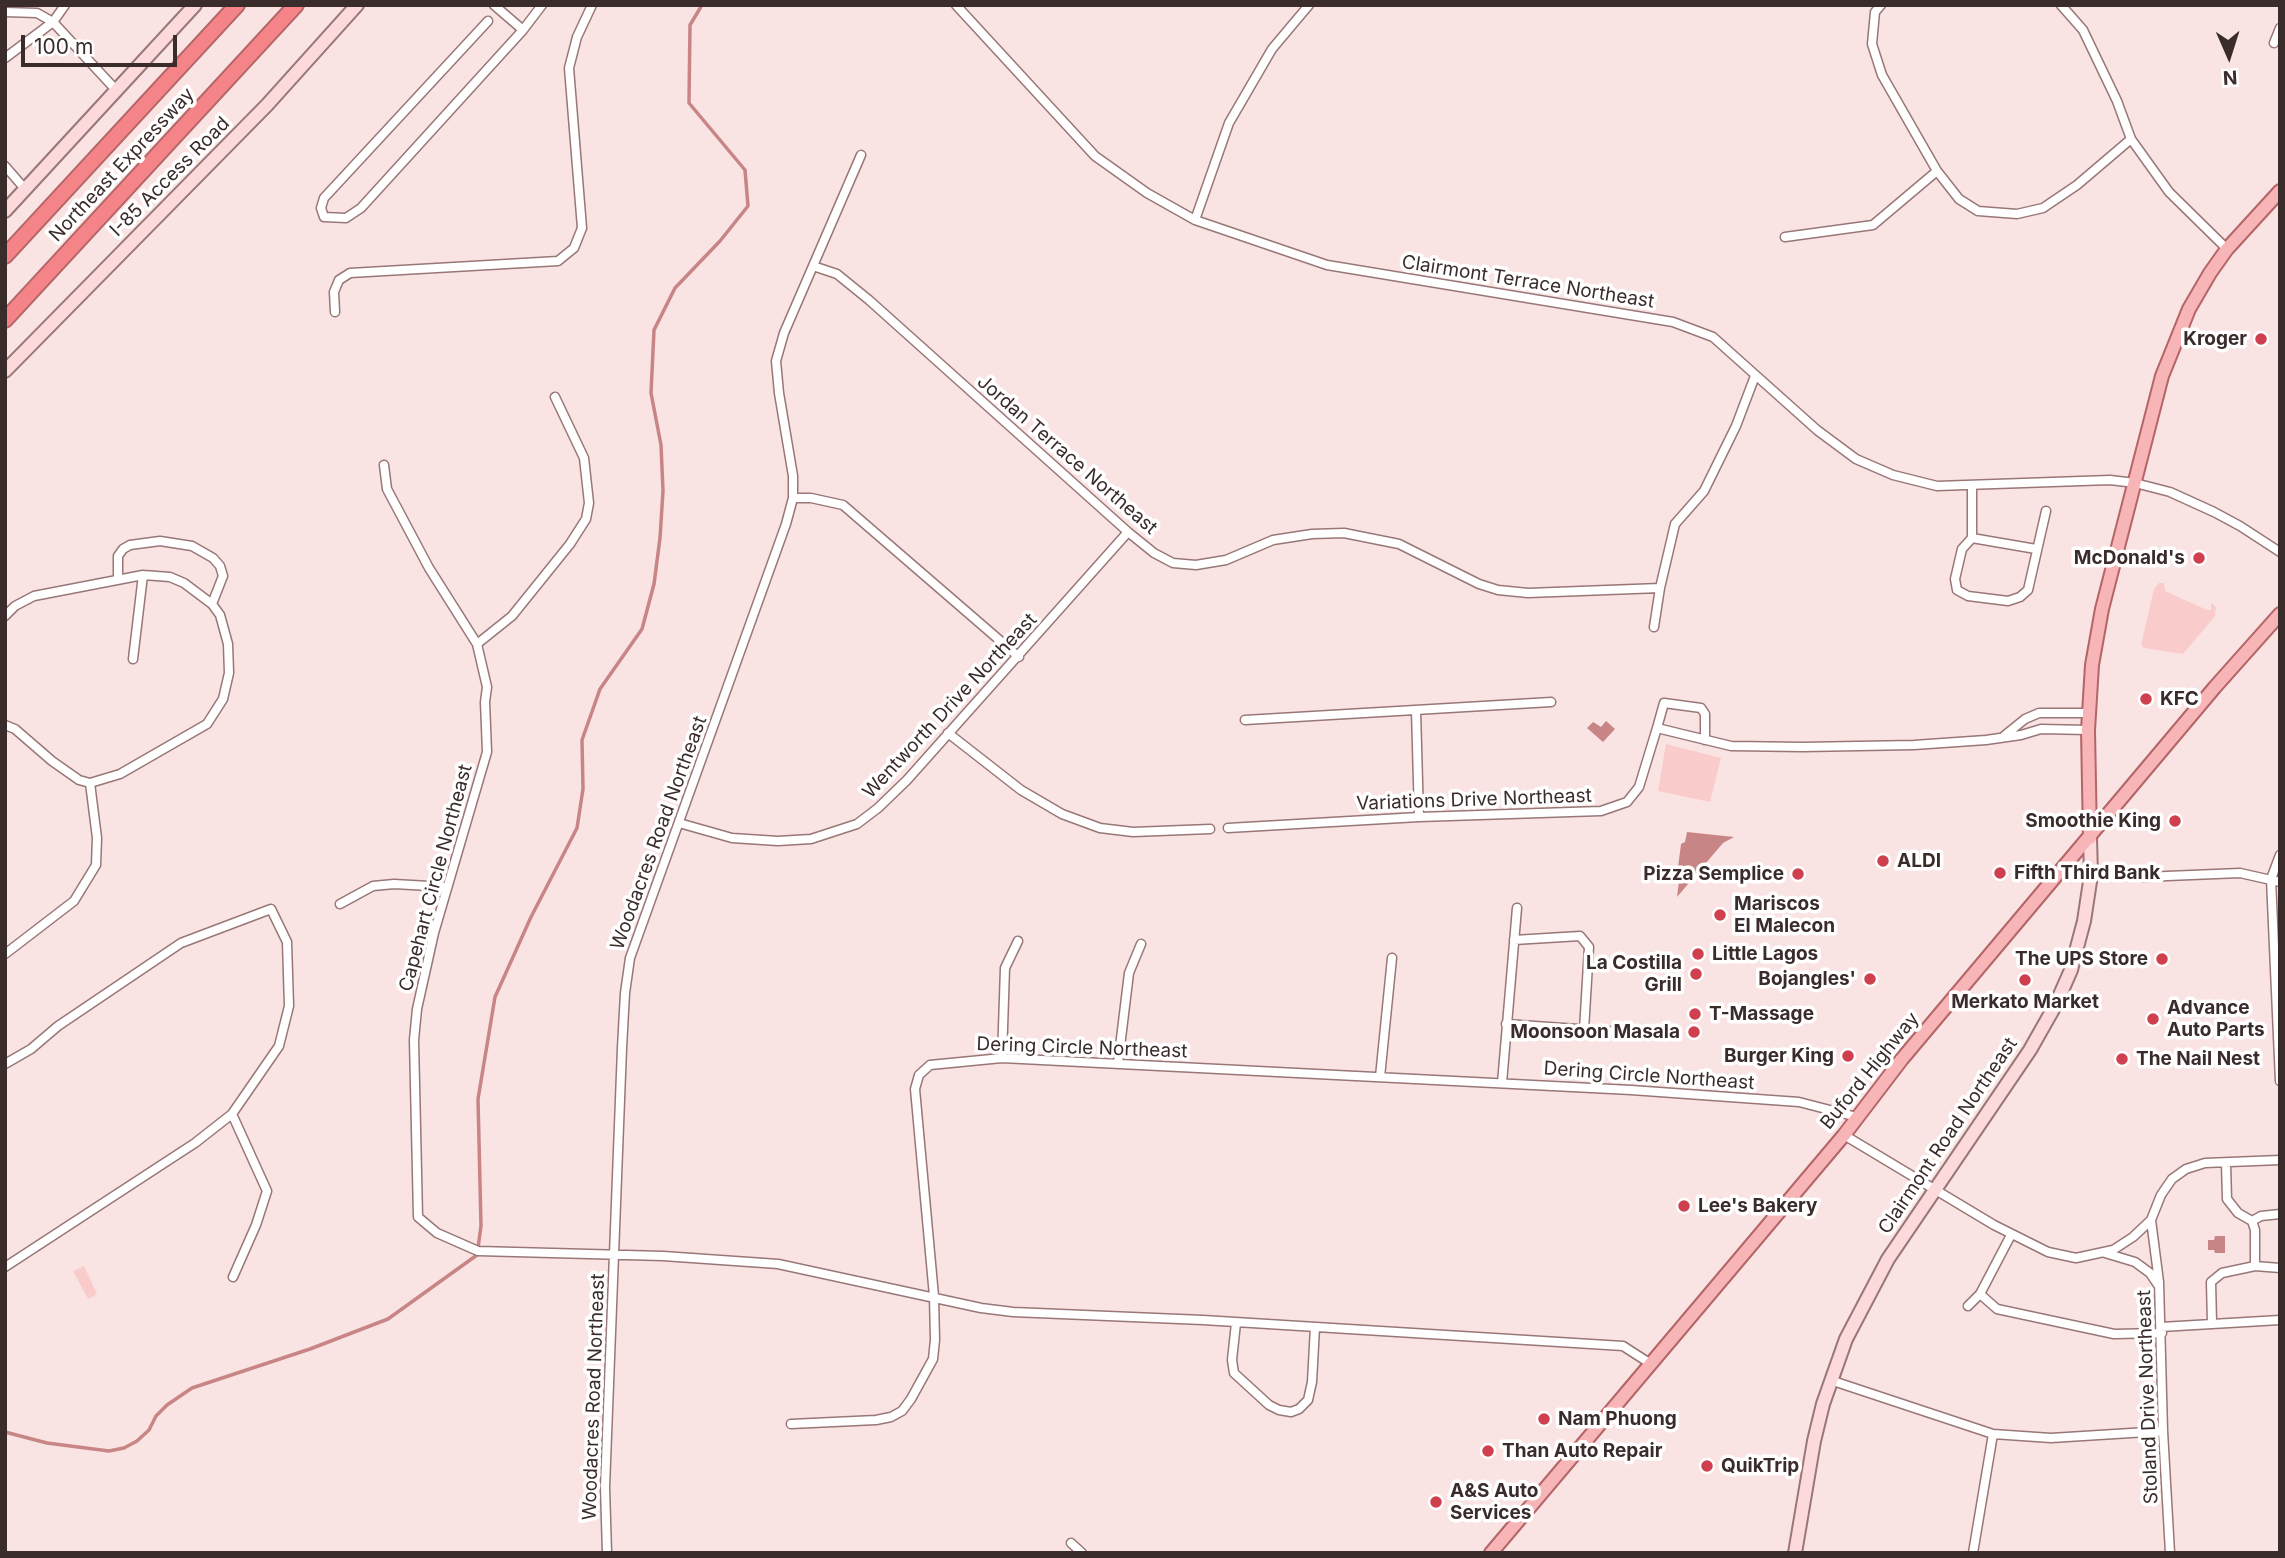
<!DOCTYPE html>
<html>
<head>
<meta charset="utf-8">
<style>
  body { margin:0 }
  #map { position:relative; width:2285px; height:1558px; overflow:hidden; background:#fae3e3; font-family:Inter,sans-serif }
  canvas { display:block }
  .frame { position:absolute; inset:0; border:7px solid #3a2c2b; pointer-events:none }
  .north { position:absolute; left:2194px; top:21px; width:70px; height:70px; -webkit-text-stroke:5px #fff; paint-order:stroke; rotate:177deg; font-size:19px; font-weight:700; line-height:28px; text-align:center; color:#3a2c2b }
  .north::after { content:''; display:block; margin:auto; width:24px; height:32px; background:#3a2c2b; clip-path:polygon(50% 0,100% 100%,50% 72%,0 100%) }
  .scale { position:absolute; left:21px; top:35px; width:156px; height:32px; box-sizing:border-box; border:4px solid #3a2c2b; border-top:0; padding-left:9px; font-size:21px; line-height:24px; white-space:nowrap; color:#3a2c2b; -webkit-text-stroke:5px #fff; paint-order:stroke }
</style>
</head>
<body>
<div id="map">
<canvas width="2285" height="1558"></canvas>
<div class="frame"></div>
<div class="north">N</div>
<div class="scale">100 m</div>
</div>
<script>
const g = document.querySelector('canvas').getContext('2d');
g.lineJoin = 'round';
function fillPath(path, color) {
  g.fillStyle = color;
  g.fill(path, 'evenodd');
}
function shape(rows) {
  const path = new Path2D();
  for (const r of rows) {
    path.moveTo(r[0], r[1]);
    for (let i = 2; i < r.length; i += 2) path.lineTo(r[i], r[i + 1]);
  }
  return path;
}
function stroke(path, color, width, dash) {
  g.strokeStyle = color;
  g.lineWidth = width;
  g.lineCap = dash ? 'butt' : 'round';
  g.setLineDash(dash || []);
  g.stroke(path);
}
function drawText(font, color, halo, rows, align = 'center') {
  g.font = font + ' Inter,sans-serif';
  g.lineWidth = 7;
  g.setLineDash([]);
  g.textBaseline = 'middle';
  g.strokeStyle = halo;
  g.fillStyle = color;
  for (const [text, x, y, turn = 0] of rows) {
    g.save();
    g.translate(x, y);
    g.rotate((+turn || 0) * Math.PI / 180);
    g.textAlign = isNaN(turn) ? turn : align;
    if (halo) g.strokeText(text, 0, 0);
    g.fillText(text, 0, 0);
    g.restore();
  }
}
fillPath(shape([
  [2159,583,2164,583,2165,591,2207,610,2211,610,2211,603,2216,607,2215,616,2183,654,2144,648,2141,645,2154,589],
  [1666,744,1721,758,1710,802,1658,791],
  [84,1266,97,1294,88,1299,73,1271]
]), '#f9cccb');
fillPath(shape([
  [1606,721,1615,729,1603,742,1587,728,1593,722,1601,727],
  [1687,832,1734,837,1723,843,1677,897,1679,881,1677,875,1681,844,1685,842],
  [2215,1236,2225,1236,2225,1253,2215,1253,2214,1250,2208,1250,2208,1240,2214,1240]
]), '#c88586');
stroke(shape([
  [5,1432,47,1443,109,1451,124,1448,137,1441,149,1430,156,1416,167,1405,192,1388,310,1349,388,1319,477,1255,481,1226,478,1099,495,997,531,917,577,828,583,789,582,740,600,689,642,629,654,584,660,538,663,491,661,445,651,393,654,330,675,288,720,241,748,206,745,170,689,103,690,25,702,5]
]), '#c88586', 3.5);
const minor = shape([
  [65,5,53,22,116,90],
  [956,5,1095,156,1147,193,1195,220,1327,265,1673,322,1713,337,1817,430,1856,459,1893,475,1937,486,2110,480,2135,483,2170,492,2214,512,2240,526,2280,552],
  [1881,5,1875,12,1872,44,1882,75,1937,171,1959,199,1978,211,2017,214,2043,208,2077,185,2131,139,2117,101,2083,30,2061,5],
  [5,12,37,13,53,22,5,58],
  [488,21,324,198,321,208,324,217,346,218,361,208,523,30,494,5],
  [523,30,542,5],
  [2274,43,2280,28],
  [2131,139,2169,192,2227,249],
  [5,166,25,189],
  [1195,220,1229,123,1272,49,1309,5],
  [1785,237,1873,225,1937,171],
  [813,266,837,274,869,300,1128,532,1154,553,1173,563,1196,565,1226,560,1273,540,1312,534,1344,533,1399,544,1479,584,1498,590,1528,593,1660,588],
  [335,312,334,292,339,280,350,273,558,261,574,248,582,228,569,68,577,37,592,5],
  [384,465,387,489,429,568,477,644,487,687,485,702,487,752,434,933,417,1009,414,1040,418,1217,437,1233,478,1251,663,1256,778,1264,981,1308,1013,1312,1203,1320,1623,1346,1651,1364],
  [1972,485,1972,538,1962,549,1955,579,1957,590,1968,596,2008,601,2020,597,2028,590,2046,511],
  [793,498,811,498,843,505,1019,657],
  [1972,538,2036,549],
  [118,579,118,556,123,549,130,545,160,541,192,546,213,558,220,566,223,576,212,604],
  [5,616,15,606,34,596,143,575,170,577,184,583,212,604,220,615,228,644,229,673,223,699,207,724,120,774,90,783],
  [1654,627,1660,588,1675,524,1704,491,1736,426,1755,376],
  [477,644,512,616,570,544,586,519,589,503,584,458,555,397],
  [133,659,143,575],
  [1416,711,1419,817],
  [1245,720,1551,702],
  [5,725,15,729,52,761,79,780,90,783],
  [1657,728,1664,703,1701,708,1705,714,1705,740],
  [948,733,1021,790,1062,814,1100,828,1133,832,1210,829],
  [2004,736,2025,719,2039,713,2088,713],
  [679,823,732,838,778,841,811,839,857,824,878,808,907,780,1128,532],
  [1228,828,1419,817,1601,811,1627,802,1639,787,1657,728,1731,746,1803,747,1914,745,1986,740,2021,735,2041,729,2088,730],
  [2280,855,2271,879,2280,1081],
  [2133,875,2143,877,2240,873,2280,882],
  [340,904,373,886,394,884,447,887],
  [1514,940,1580,936,1589,947,1584,1030],
  [5,954,74,901,96,865,97,838,90,783],
  [1506,1024,1621,1032],
  [1002,1058,1005,968,1018,941],
  [1118,1063,1129,973,1141,944],
  [5,1064,31,1049,58,1026,181,943,271,909,287,942,289,1006,279,1046,232,1114,195,1143,5,1267],
  [1380,1077,1392,958],
  [1502,1083,1517,908],
  [232,1114,267,1191,256,1225,233,1277],
  [1844,1135,1994,1225,2048,1252,2076,1258,2113,1250,2133,1237,2151,1220],
  [2252,1221,2261,1216,2280,1214],
  [2011,1235,1980,1294,1997,1309,2114,1334,2162,1333],
  [2105,1253,2135,1262,2150,1273,2158,1285],
  [2255,1266,2280,1268],
  [1968,1306,1980,1294],
  [1236,1323,1232,1360,1234,1373,1269,1405,1279,1410,1291,1412,1299,1409,1308,1400,1312,1382,1315,1327],
  [2212,1323,2211,1282,2222,1273,2255,1266,2255,1230,2252,1221,2238,1213,2227,1199,2226,1163],
  [2161,1327,2280,1320],
  [1833,1381,1993,1434,2051,1438,2163,1431],
  [791,1424,876,1420,891,1417,902,1411,911,1399,933,1359,935,1340,934,1296,915,1089,919,1075,930,1065,1002,1058,1631,1090,1799,1102,1857,1117],
  [1071,1543,1082,1553],
  [607,1553,605,1487,622,1048,625,993,630,958,786,524,793,498,793,476,779,393,776,361,784,333,861,155],
  [1973,1553,1993,1434],
  [2170,1553,2163,1431,2159,1282,2151,1220,2161,1195,2172,1179,2186,1169,2205,1163,2280,1160]
]);
const secondary = shape([
  [5,211,195,5],
  [5,371,267,105,357,5],
  [1795,1553,1814,1441,1823,1404,1846,1339,1888,1259,2030,1050,2056,1004,2071,970,2084,921,2091,875,2090,838]
]);
const primary = shape([
  [2090,838,2088,730,2092,665,2102,609,2162,376,2189,309,2210,273,2227,249,2280,191],
  [1491,1553,1844,1135,1902,1059,2215,687,2280,614]
]);
const motorway = shape([
  [5,256,237,5],
  [5,320,296,5]
]);
stroke(minor, '#987776', 11);
stroke(secondary, '#987776', 16);
stroke(primary, '#b36567', 16);
stroke(motorway, '#b36567', 18);
stroke(minor, '#fff', 8);
stroke(secondary, '#fcdadb', 12);
stroke(primary, '#f8b5b7', 12);
stroke(motorway, '#f48487', 14);
for (const [x, y, r, color] of [
  [2261,339,7,"#cf3f4e"],
  [2199,558,7,"#cf3f4e"],
  [2146,699,7,"#cf3f4e"],
  [2175,821,7,"#cf3f4e"],
  [1883,861,7,"#cf3f4e"],
  [2000,873,7,"#cf3f4e"],
  [1798,874,7,"#cf3f4e"],
  [1720,915,7,"#cf3f4e"],
  [1698,954,7,"#cf3f4e"],
  [2162,959,7,"#cf3f4e"],
  [1696,974,7,"#cf3f4e"],
  [1870,979,7,"#cf3f4e"],
  [2025,980,7,"#cf3f4e"],
  [1695,1014,7,"#cf3f4e"],
  [2153,1019,7,"#cf3f4e"],
  [1694,1032,7,"#cf3f4e"],
  [1848,1056,7,"#cf3f4e"],
  [2122,1059,7,"#cf3f4e"],
  [1684,1206,7,"#cf3f4e"],
  [1544,1419,7,"#cf3f4e"],
  [1488,1451,7,"#cf3f4e"],
  [1707,1466,7,"#cf3f4e"],
  [1436,1502,7,"#cf3f4e"]
]) {
  const dot = new Path2D();
  dot.arc(x, y, r, 0, 2 * Math.PI);
  g.fillStyle = color;
  g.fill(dot);
  stroke(dot, '#fff', 2.5);
}
drawText('19px', '#3a2c2b', '#fff', [
  ["Northeast Expressway",122,165,-47],
  ["I-85 Access Road",170,177,-45],
  ["Clairmont Terrace Northeast",1528,282,9],
  ["Jordan Terrace Northeast",1067,455,41],
  ["Wentworth Drive Northeast",950,706,-47],
  ["Variations Drive Northeast",1474,800,-2],
  ["Woodacres Road Northeast",659,833,-70],
  ["Capehart Circle Northeast",436,878,-75],
  ["Dering Circle Northeast",1082,1048,2],
  ["Buford Highway",1870,1071,-51],
  ["Dering Circle Northeast",1649,1076,4],
  ["Clairmont Road Northeast",1948,1136,-56],
  ["Woodacres Road Northeast",594,1397,-88],
  ["Stoland Drive Northeast",2148,1397,-92]
]);
drawText('bold 19px', '#3a2c2b', '#fff', [
  ["Kroger",2247,339,"right"],
  ["McDonald's",2185,558,"right"],
  ["KFC",2160,699],
  ["Smoothie King",2161,821,"right"],
  ["ALDI",1897,861],
  ["Fifth Third Bank",2014,873],
  ["Pizza Semplice",1784,874,"right"],
  ["Mariscos",1734,904],
  ["El Malecon",1734,926],
  ["Little Lagos",1712,954],
  ["The UPS Store",2148,959,"right"],
  ["La Costilla",1682,963,"right"],
  ["Grill",1682,985,"right"],
  ["Bojangles'",1856,979,"right"],
  ["Merkato Market",2025,1002,"center"],
  ["Advance",2167,1008],
  ["Auto Parts",2167,1030],
  ["T-Massage",1709,1014],
  ["Moonsoon Masala",1680,1032,"right"],
  ["Burger King",1834,1056,"right"],
  ["The Nail Nest",2136,1059],
  ["Lee's Bakery",1698,1206],
  ["Nam Phuong",1558,1419],
  ["Than Auto Repair",1502,1451],
  ["QuikTrip",1721,1466],
  ["A&S Auto",1450,1491],
  ["Services",1450,1513]
], 'left');
</script>
</body>
</html>
